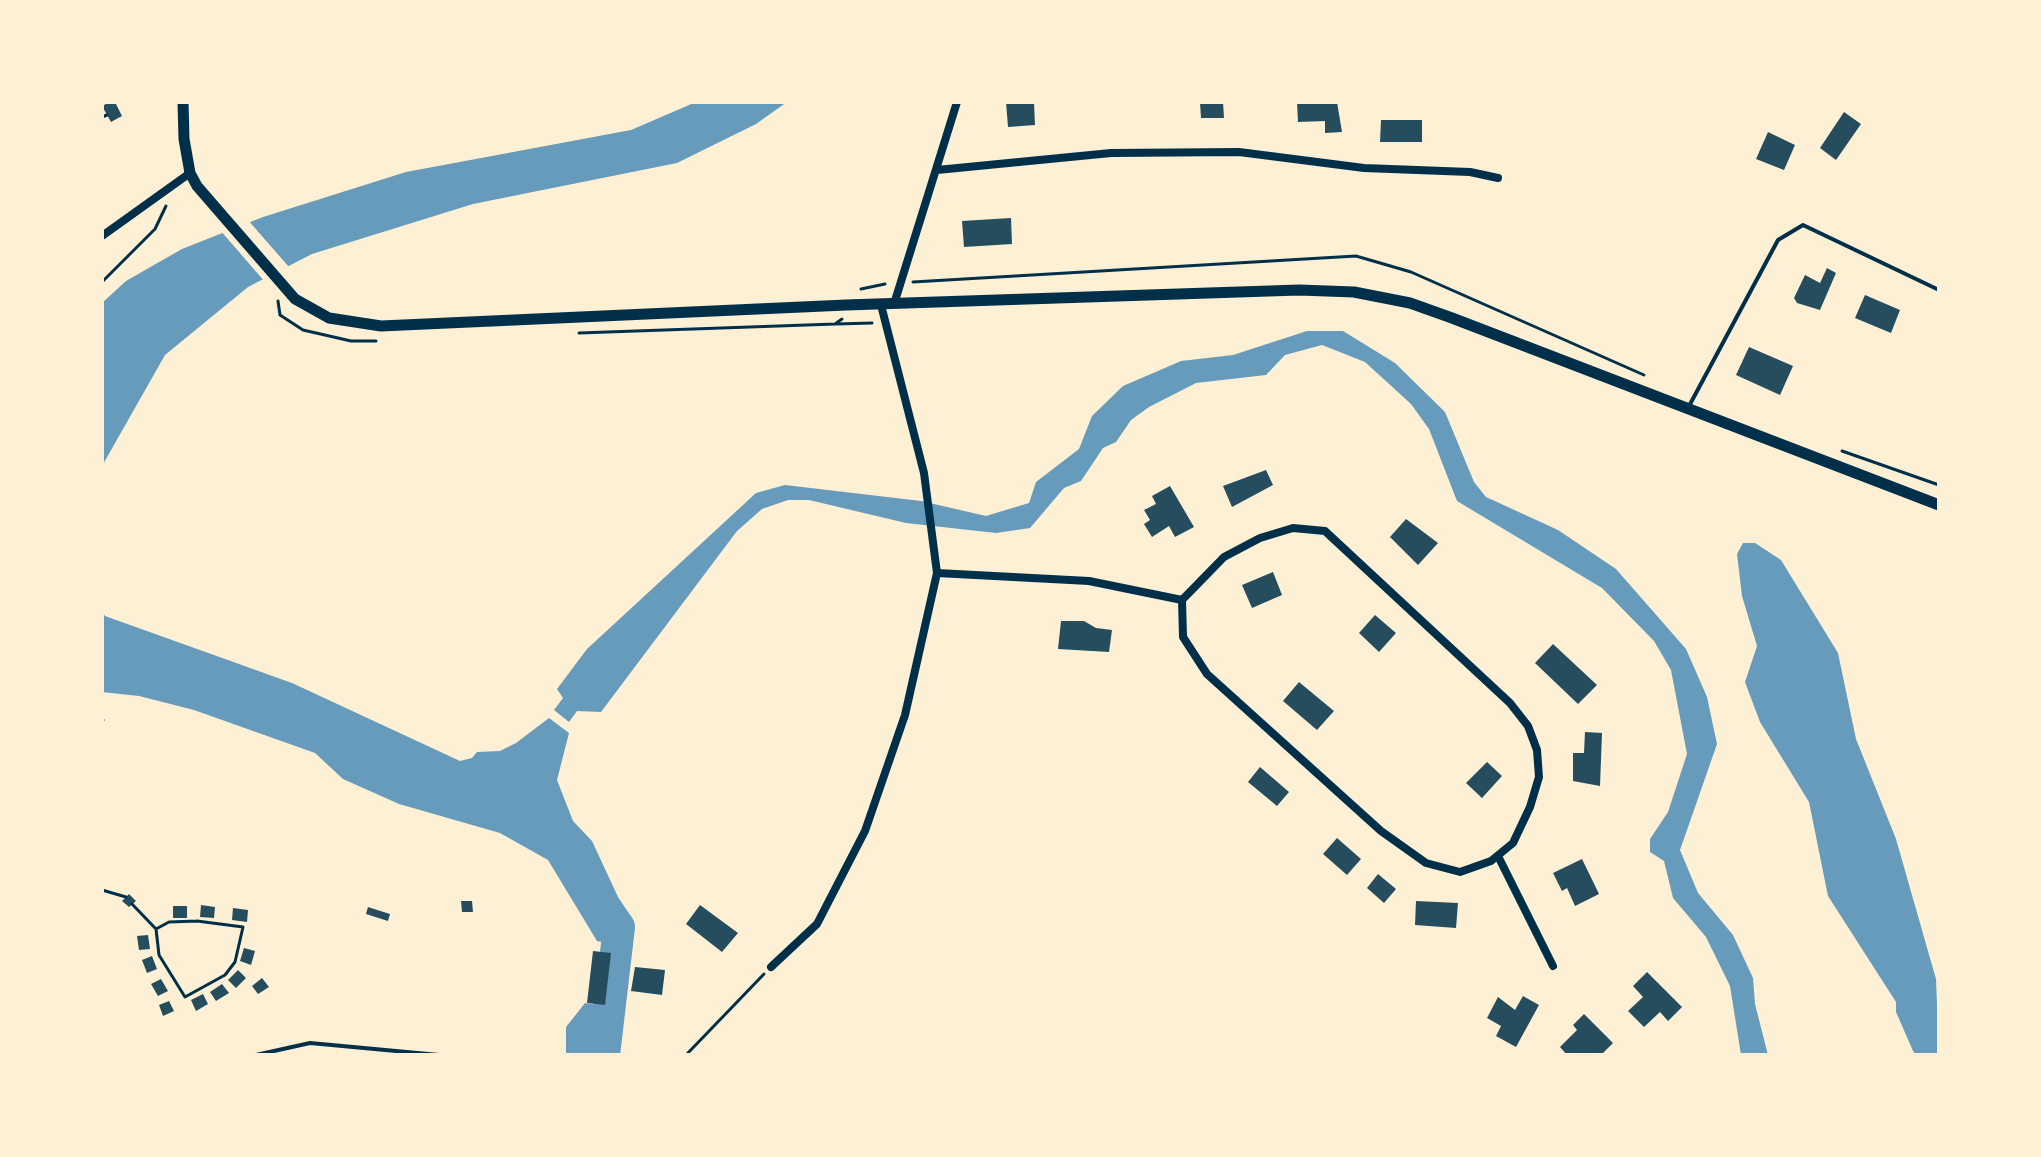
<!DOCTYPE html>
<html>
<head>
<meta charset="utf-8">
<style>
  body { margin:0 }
  #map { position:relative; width:2041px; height:1157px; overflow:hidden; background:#fdf0d5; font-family:Poppins,sans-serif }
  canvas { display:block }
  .frame { position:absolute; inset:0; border:104px solid #fdf0d5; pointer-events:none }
</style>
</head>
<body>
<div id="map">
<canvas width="2041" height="1157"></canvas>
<div class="frame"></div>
</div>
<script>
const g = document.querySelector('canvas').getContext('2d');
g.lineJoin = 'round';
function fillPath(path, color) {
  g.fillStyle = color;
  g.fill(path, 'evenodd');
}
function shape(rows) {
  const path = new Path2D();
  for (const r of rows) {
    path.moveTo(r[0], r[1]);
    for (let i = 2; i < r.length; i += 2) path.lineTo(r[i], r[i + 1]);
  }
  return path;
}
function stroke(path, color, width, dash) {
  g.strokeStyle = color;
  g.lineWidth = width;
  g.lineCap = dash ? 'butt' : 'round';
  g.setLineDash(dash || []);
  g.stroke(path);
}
fillPath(shape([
  [696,102,787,102,756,124,677,163,473,204,312,254,248,287,165,355,102,466,102,303,126,281,182,249,263,217,406,172,631,130],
  [1307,331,1343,331,1395,363,1445,412,1474,482,1486,497,1558,530,1616,569,1686,649,1707,697,1717,744,1680,850,1698,893,1733,935,1753,978,1755,1004,1768,1055,1741,1055,1730,986,1706,937,1673,898,1664,861,1650,852,1650,839,1668,812,1687,754,1671,670,1654,641,1602,588,1457,501,1429,429,1411,404,1365,362,1322,345,1285,355,1266,375,1196,383,1149,407,1131,420,1116,442,1103,448,1081,481,1064,488,1030,528,996,533,906,523,809,500,788,500,762,509,737,531,601,712,577,711,569,722,554,710,563,698,557,689,587,649,756,493,785,485,921,501,986,516,1029,503,1036,482,1079,449,1092,416,1123,386,1181,361,1233,355],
  [1743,543,1755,543,1781,560,1838,653,1856,739,1896,839,1936,979,1939,1055,1916,1055,1913,1051,1896,1012,1896,1002,1828,896,1809,802,1760,722,1745,682,1757,646,1742,596,1737,554],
  [102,611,105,616,292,683,460,761,472,758,477,752,500,751,516,743,549,718,569,733,557,780,573,821,592,841,631,925,629,947,597,941,548,860,500,833,399,804,343,779,315,753,194,710,139,696,102,692],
  [585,1003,605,1006,621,1016,617,1055,566,1055,566,1027]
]), '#669bbc');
fillPath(shape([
  [247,219,289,267,265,282,220,230]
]), '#fdf0d5');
stroke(shape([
  [604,1055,619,927,606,908]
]), '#669bbc', 32);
fillPath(shape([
  [110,102,115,102,122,116,111,122,102,106],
  [1006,102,1034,102,1035,125,1008,127],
  [1200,102,1223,102,1224,118,1201,118],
  [1297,102,1337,102,1342,132,1325,133,1325,121,1298,122],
  [1844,112,1861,124,1836,160,1820,148],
  [1381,120,1422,120,1422,142,1380,142],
  [1768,132,1795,145,1784,170,1756,159],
  [1011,218,1012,244,964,247,962,221],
  [1827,268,1836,273,1820,310,1797,303,1794,298,1805,275,1820,283],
  [1865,295,1900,310,1891,333,1855,318],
  [1749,347,1793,366,1780,395,1736,375],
  [1266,470,1273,485,1232,507,1223,486],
  [1170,486,1194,527,1175,537,1169,526,1152,537,1144,524,1150,520,1144,510,1156,504,1152,496],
  [1406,519,1438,543,1418,565,1390,537],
  [1273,572,1282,595,1252,608,1242,585],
  [1375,615,1396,633,1379,652,1359,633],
  [1061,621,1084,621,1096,628,1112,630,1109,652,1058,649],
  [1553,644,1597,685,1578,704,1535,663],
  [1299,682,1334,711,1317,730,1283,701],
  [1585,732,1602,733,1600,786,1573,781,1573,753,1584,753],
  [1487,762,1502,776,1482,798,1466,783],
  [1260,767,1289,792,1277,806,1248,782],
  [1337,838,1361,859,1347,875,1323,854],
  [1582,859,1599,894,1575,906,1567,888,1562,891,1553,873],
  [1378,874,1396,889,1384,903,1367,888],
  [129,894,136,901,129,907,122,901],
  [461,901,472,901,473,912,462,912],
  [1416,901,1458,903,1456,928,1415,925],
  [201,905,215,907,214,918,200,917],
  [700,905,738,933,722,952,686,924],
  [173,906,187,906,187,918,173,918],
  [368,907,390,914,388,921,366,914],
  [233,908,248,910,247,922,232,920],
  [148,935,150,949,139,950,137,936],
  [244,948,255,951,251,965,240,961],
  [593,951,611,953,605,1005,587,1003],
  [152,956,157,969,147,973,142,960],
  [635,967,665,970,662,995,631,991],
  [238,970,246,978,236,988,228,980],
  [1647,972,1682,1007,1668,1021,1660,1012,1644,1027,1628,1011,1643,997,1633,986],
  [262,978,269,987,258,994,252,986],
  [161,979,168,991,158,996,151,984],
  [222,984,229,993,216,1001,210,992],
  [203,994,208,1004,196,1011,191,1000],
  [1523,996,1539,1005,1516,1047,1496,1036,1501,1026,1487,1018,1498,997,1515,1010],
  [169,1001,174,1011,163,1016,159,1005],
  [1584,1014,1613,1043,1601,1055,1567,1055,1560,1047,1577,1030,1573,1025]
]), '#264d5e');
stroke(shape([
  [102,117,107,115],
  [102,282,155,229,166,206],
  [913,282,1356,256,1411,272,1644,375],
  [861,289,885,284],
  [278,301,280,315,303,330,351,341,376,341],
  [836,324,872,323],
  [579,333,835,324,842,319],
  [1842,451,1939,485],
  [102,720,103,720],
  [102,890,126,897],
  [132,904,156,929],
  [197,921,243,927,235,962,225,975,185,997,159,955,156,929,169,922,197,921],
  [686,1055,764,974]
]), '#003049', 3);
stroke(shape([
  [1688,408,1778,240,1803,225,1939,290],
  [256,1055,310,1043,439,1055]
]), '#003049', 4);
stroke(shape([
  [937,170,1111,153,1239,152,1364,168,1470,172,1498,178],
  [102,236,190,173],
  [894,304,957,102],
  [937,573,1089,581,1182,600,1224,557,1260,538,1293,528,1325,531,1510,703,1528,726,1537,750,1539,777,1530,807,1513,843,1491,861,1460,872,1426,863,1381,831,1207,674,1183,637,1182,600],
  [1498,856,1553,966],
  [771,967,817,924,865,831,905,715,937,573,924,473,881,305]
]), '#003049', 8);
stroke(shape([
  [183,102,184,139,190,173,197,186,295,299,329,318,381,326,846,305,1299,290,1354,292,1410,303,1452,318,1939,505]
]), '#003049', 11);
</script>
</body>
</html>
